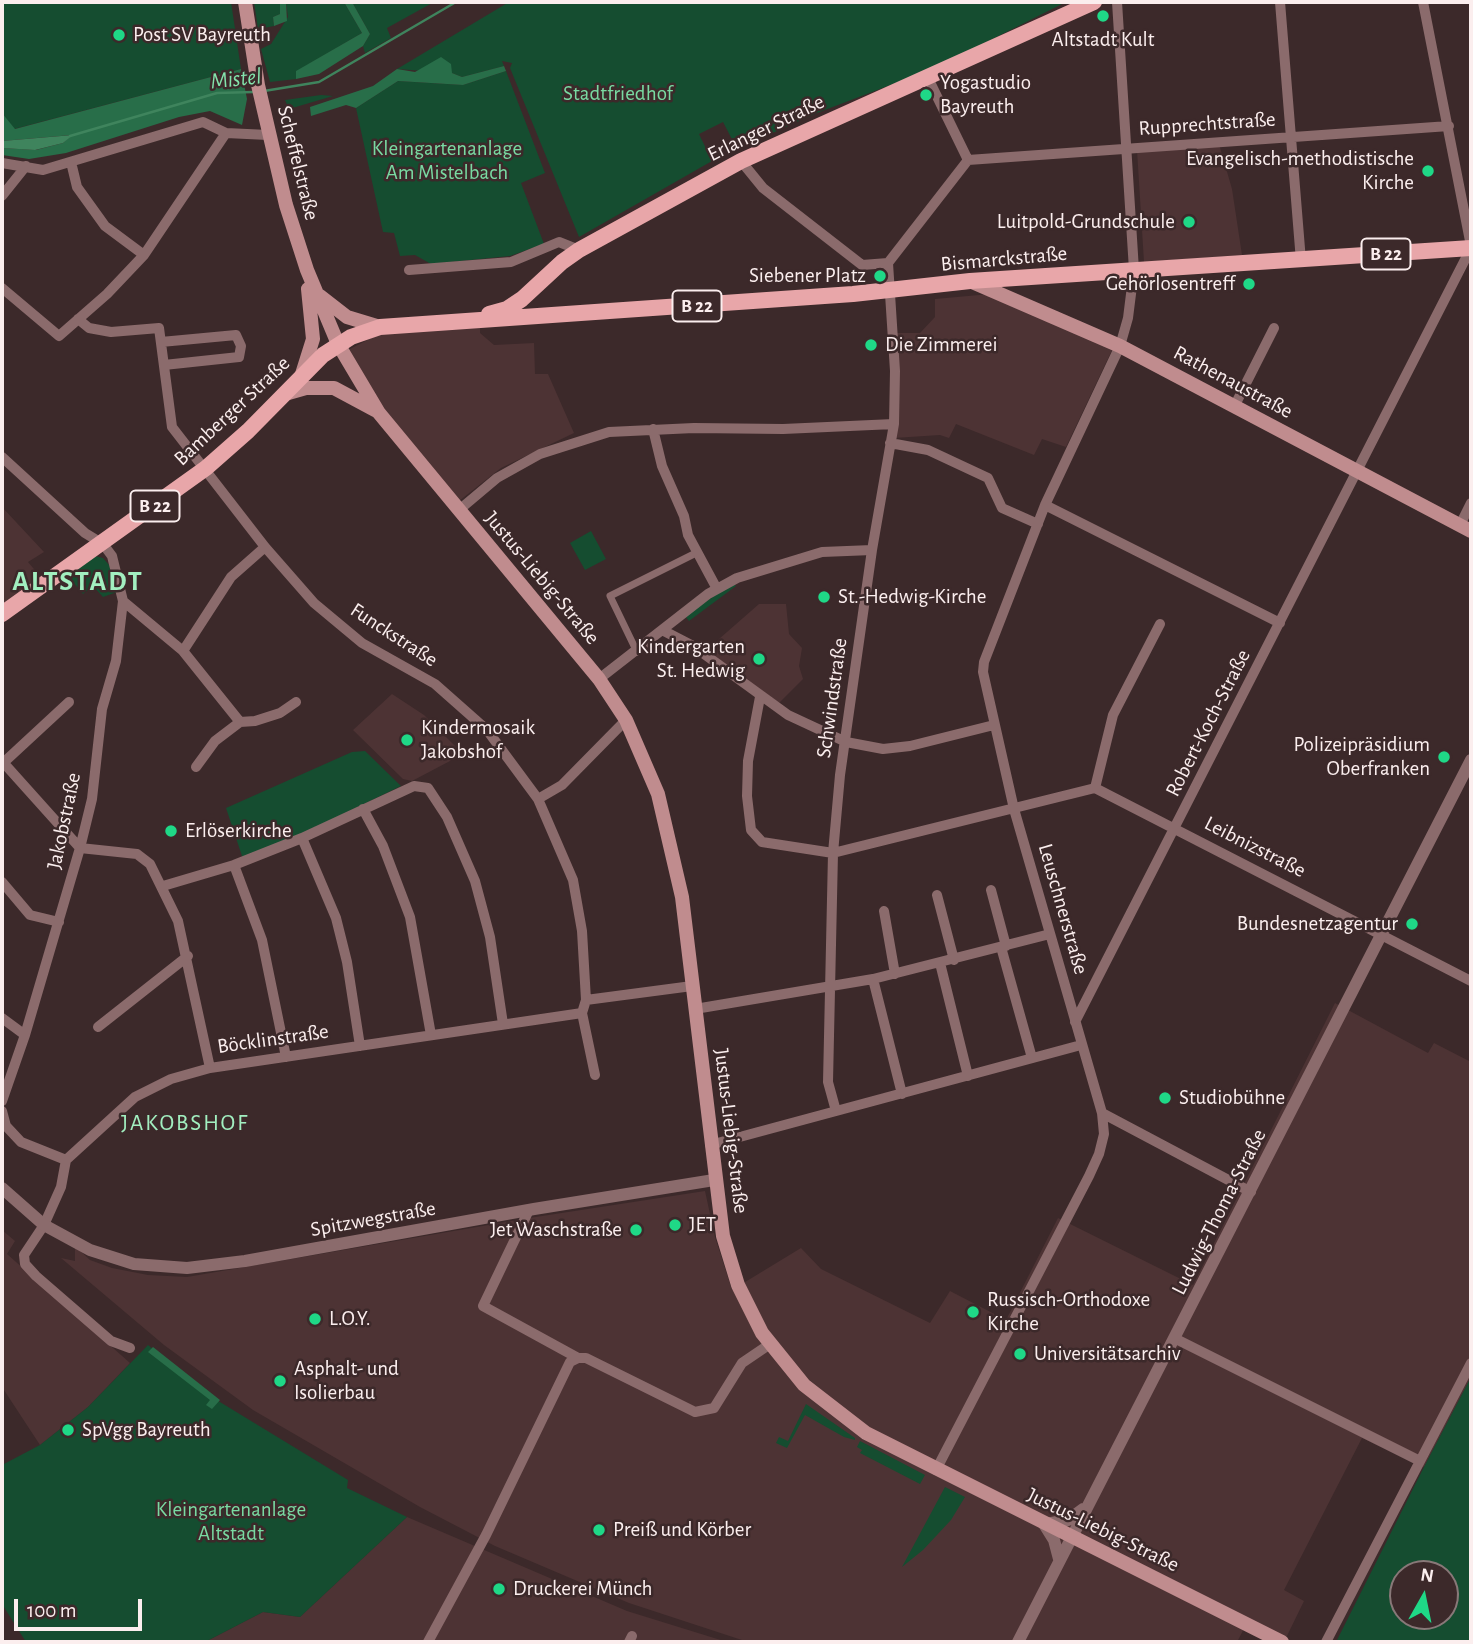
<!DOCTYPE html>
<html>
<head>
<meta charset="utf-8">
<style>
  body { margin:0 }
  #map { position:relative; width:1473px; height:1644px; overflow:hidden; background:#3c292a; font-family:"Alegreya Sans",sans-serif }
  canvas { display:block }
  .frame { position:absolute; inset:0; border:4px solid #fbeeee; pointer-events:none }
  .north { position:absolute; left:1389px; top:1560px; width:70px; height:70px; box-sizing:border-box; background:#3c292a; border:2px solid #887878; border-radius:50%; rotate:9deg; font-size:19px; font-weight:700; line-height:28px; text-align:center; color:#fbeeee }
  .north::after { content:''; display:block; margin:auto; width:24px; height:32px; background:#1fd887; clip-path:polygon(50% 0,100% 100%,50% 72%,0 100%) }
  .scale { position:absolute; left:14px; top:1599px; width:128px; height:32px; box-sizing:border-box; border:4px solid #fbeeee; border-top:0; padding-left:9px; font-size:21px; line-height:24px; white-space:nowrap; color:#fbeeee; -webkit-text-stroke:5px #3c292a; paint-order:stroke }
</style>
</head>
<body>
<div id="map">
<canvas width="1473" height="1644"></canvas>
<div class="frame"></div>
<div class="north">N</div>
<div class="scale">100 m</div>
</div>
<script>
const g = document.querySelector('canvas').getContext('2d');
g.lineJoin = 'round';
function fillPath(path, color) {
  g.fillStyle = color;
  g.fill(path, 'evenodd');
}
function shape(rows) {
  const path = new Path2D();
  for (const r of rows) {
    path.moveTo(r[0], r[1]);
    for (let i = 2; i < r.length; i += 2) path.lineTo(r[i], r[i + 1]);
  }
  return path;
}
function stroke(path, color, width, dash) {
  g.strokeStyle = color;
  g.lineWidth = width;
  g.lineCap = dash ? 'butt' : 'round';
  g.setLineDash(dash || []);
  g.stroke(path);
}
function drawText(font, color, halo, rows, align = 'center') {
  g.font = font + ' "Alegreya Sans",sans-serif';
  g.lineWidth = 5;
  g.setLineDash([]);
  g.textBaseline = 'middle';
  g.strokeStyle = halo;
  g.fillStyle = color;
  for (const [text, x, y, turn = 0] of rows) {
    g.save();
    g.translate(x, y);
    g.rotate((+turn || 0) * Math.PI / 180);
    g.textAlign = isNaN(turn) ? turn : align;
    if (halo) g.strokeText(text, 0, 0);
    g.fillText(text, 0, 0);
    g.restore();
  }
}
fillPath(shape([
  [1219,144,1232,189,1242,255,1144,262,1137,150],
  [990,294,1113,348,1066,447,1042,439,1034,455,956,424,949,438,940,435,894,438,896,333,920,333,935,317,935,299],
  [480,323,480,333,494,345,534,343,535,374,548,374,574,433,501,468,459,501,381,407,346,351,385,331],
  [2,507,44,552,28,562,44,581,2,609],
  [759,604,786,604,789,634,802,648,799,666,803,679,779,703,709,653,711,646],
  [392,694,424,715,460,751,450,761,412,781,403,779,353,730],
  [1335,1003,1428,1053,1434,1043,1471,1062,1471,1377,1424,1467,1362,1438,1284,1590,1304,1601,1285,1640,1248,1621,1237,1642,748,1642,629,1603,495,1546,420,1507,253,1410,164,1345,61,1258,75,1261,75,1246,90,1260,112,1268,148,1275,187,1277,529,1218,705,1191,715,1237,732,1290,801,1248,821,1269,930,1323,950,1291,1006,1320,1058,1218,1193,1285],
  [2,1230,15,1241,7,1254,130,1363,88,1407,40,1445,2,1387],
  [407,1517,627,1611,727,1642,205,1642,263,1612,300,1617]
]), '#4d3334');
fillPath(shape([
  [2,2,231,2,241,69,14,129,2,113],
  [254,2,280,2,280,14,273,17,274,26,258,29],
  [286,2,344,2,362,33,297,71,296,79,270,82,261,49,271,44,288,17],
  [352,2,434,2,387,28,391,38,365,53,363,46,370,34],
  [509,2,1066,2,935,68,817,113,737,149,723,122,699,134,712,161,579,237,510,68,512,63,502,61,504,66,462,77,452,73,397,69],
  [506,71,545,173,521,183,544,244,510,256,431,264,415,255,400,256,394,233,383,232,356,108,398,81,463,85],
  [321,95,333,96,289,109,285,100],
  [591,531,606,559,585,570,570,543],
  [95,556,103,558,109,565,117,592,103,597,93,586,83,594,68,576],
  [733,583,736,586,689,621,685,616],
  [365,751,401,786,244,862,226,808,352,752],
  [148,1345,215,1399,348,1480,347,1488,407,1517,300,1617,263,1612,205,1642,26,1642,2,1604,2,1465,40,1445,88,1407],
  [1471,1377,1471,1642,1336,1642,1424,1467],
  [1403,1574,1445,1574,1445,1616,1403,1616],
  [806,1404,855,1438,855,1440,844,1437,805,1415,787,1448,776,1443,779,1437,788,1441],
  [860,1441,925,1475,920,1484,860,1453,862,1450,857,1447],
  [945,1487,965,1497,951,1520,923,1550,902,1567]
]), '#154d30');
fillPath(shape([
  [280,2,286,2,287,21,274,26,273,17,280,14],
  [344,2,352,2,370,34,363,46,319,74,296,79,296,71,362,33],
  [441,57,451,64,452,73,462,77,504,66,506,71,463,85,398,81,356,108,346,105,311,116,310,107,373,86,397,69,415,72],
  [241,69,247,99,242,125,210,111,179,117,66,153,29,159,2,155,2,148,36,150,63,143,72,135,2,141,2,113,15,129],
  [153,1347,220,1400,212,1409,206,1405,210,1400,148,1352]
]), '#286e49');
fillPath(shape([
  [73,135,63,143,35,150,2,148,2,141]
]), '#3f845d');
stroke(shape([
  [264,91,319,82,456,2],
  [70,136,217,93,253,92]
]), '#3f845d', 2.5);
stroke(shape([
  [637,652,610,596,696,553]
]), '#8b6b6c', 7);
stroke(shape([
  [1280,2,1301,261],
  [1423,2,1471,246],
  [927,76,968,160],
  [741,161,763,188,862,265,888,263],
  [71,162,77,187,105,226,144,255],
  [2,163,43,170,203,122,226,133,268,135],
  [2,196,26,166],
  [409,270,511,262,559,242,579,250],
  [2,288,59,336,107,294,144,255,226,133],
  [78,319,89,328,111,332,159,328,172,427,265,547,314,603,362,643,435,684,487,730,538,799,573,880,582,931,586,1000],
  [161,342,236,335,241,346,239,357,164,365],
  [1234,407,1274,328],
  [653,429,662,466,684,516,688,535,717,589],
  [890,443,928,450,988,478,1002,508,1038,524],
  [2,457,85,533,103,544,112,556,123,601,116,661,102,709,92,799,80,848,25,1035,2,1101],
  [1045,505,1280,623],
  [459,510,497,478,540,454,609,432,694,428,783,429,894,424],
  [1460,525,1471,503],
  [123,601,183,651,240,722,255,721,280,713,296,702],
  [664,631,693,646,788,715,846,742,883,749,910,746,994,725],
  [183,651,231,577,265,547],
  [599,679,708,594,737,578,822,552,872,550],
  [760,697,748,761,747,796,751,830,762,842,833,853,1095,788,1471,981],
  [2,761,80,848,137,854,150,864,178,921,210,1068],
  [2,764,69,702],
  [196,767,215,741,240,722],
  [1095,788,1113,715,1160,624],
  [538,799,562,785,626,720],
  [363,809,383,846,410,917,431,1035],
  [302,838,336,918,347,962,360,1046],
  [234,865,262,940,286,1057],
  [2,882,30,915,59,922],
  [163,886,234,865,302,838,414,786,428,788,447,817,475,881,490,937,503,1024],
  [991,890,1006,946],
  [937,895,954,960],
  [884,911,895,974],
  [1001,947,1032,1058],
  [940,963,968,1076],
  [873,979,902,1094],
  [695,1009,873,979,1050,934],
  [2,1018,25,1035],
  [1075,1022,1471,248],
  [98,1027,188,956],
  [595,1075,582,1013,586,1000,692,986],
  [2,1111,6,1126,21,1142,66,1160],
  [836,1111,828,1082,833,853,840,775,872,550,894,424,895,371,888,263,968,160,1449,126],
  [1102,1113,1251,1192],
  [710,1145,1081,1045],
  [529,1210,483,1306,578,1358,586,1358,695,1412,714,1408,742,1363,770,1344],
  [1176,1339,1420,1461],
  [130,1348,111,1341,36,1276,25,1264,24,1255,44,1225,61,1187,66,1160,135,1097,171,1079,210,1068,582,1013],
  [936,1470,1089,1176,1099,1154,1104,1134,1102,1113,1014,809,983,672,984,662,1045,505,1120,346,1128,318,1134,270,1117,2],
  [428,1642,486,1535,570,1362,578,1358],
  [629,1642,632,1636],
  [1326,1642,1471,1363]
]), '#8b6b6c', 10);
stroke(shape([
  [2,1188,44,1225,90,1250,134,1264,187,1268,245,1261,534,1209,714,1180],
  [1044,1524,1054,1540,1059,1559],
  [1046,1524,1068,1520,1083,1509],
  [1018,1642,1471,760]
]), '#8b6b6c', 12);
stroke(shape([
  [245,2,258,85,286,205,307,270,338,344,379,413,599,679,626,720,658,794,682,897,723,1236,738,1285,762,1333,804,1385,866,1433,1282,1642],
  [970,281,1120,346,1471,531],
  [320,296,347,317,380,327],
  [302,374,313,339,308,289],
  [285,394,306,388,334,388,375,410]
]), '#c08c8e', 14);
stroke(shape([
  [489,314,507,309,522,299,562,262,579,250,741,161,1094,2],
  [2,614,206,468,248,431,323,355,351,337,380,327,853,294,970,281,1471,248]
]), '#e8a6a9', 16);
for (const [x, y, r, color] of [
  [1103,16,7,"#1fd887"],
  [119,35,7,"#1fd887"],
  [926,95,7,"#1fd887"],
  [1428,171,7,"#1fd887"],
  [1189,222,7,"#1fd887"],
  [880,276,7,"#1fd887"],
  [1249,284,7,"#1fd887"],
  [871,345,7,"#1fd887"],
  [824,597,7,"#1fd887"],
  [759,659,7,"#1fd887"],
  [407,740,7,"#1fd887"],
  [1444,757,7,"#1fd887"],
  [171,831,7,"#1fd887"],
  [1412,924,7,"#1fd887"],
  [1165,1098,7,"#1fd887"],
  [675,1225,7,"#1fd887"],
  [636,1230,7,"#1fd887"],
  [973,1312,7,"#1fd887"],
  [315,1319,7,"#1fd887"],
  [1020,1354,7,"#1fd887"],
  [280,1381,7,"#1fd887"],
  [68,1430,7,"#1fd887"],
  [599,1530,7,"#1fd887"],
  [499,1589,7,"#1fd887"]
]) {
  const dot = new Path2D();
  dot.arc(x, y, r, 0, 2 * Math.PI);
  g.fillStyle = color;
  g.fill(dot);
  stroke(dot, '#3c292a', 2.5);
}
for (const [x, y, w] of [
  [1386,254,49],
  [697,306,49],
  [155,506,49]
]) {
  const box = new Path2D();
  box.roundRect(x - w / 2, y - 15.5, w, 31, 5);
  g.fillStyle = '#3c292a';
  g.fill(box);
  stroke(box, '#fbeeee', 2);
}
drawText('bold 19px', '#fbeeee', null, [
  ["B 22",1386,254],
  ["B 22",697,306],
  ["B 22",155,506]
]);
drawText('21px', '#fbeeee', '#3c292a', [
  ["Post SV Bayreuth",133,35],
  ["Altstadt Kult",1103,40,"center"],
  ["Yogastudio",940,83],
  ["Bayreuth",940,107],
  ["Evangelisch-methodistische",1414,159,"right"],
  ["Kirche",1414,183,"right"],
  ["Luitpold-Grundschule",1175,222,"right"],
  ["Siebener Platz",866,276,"right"],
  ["Gehörlosentreff",1235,284,"right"],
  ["Die Zimmerei",885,345],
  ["St.-Hedwig-Kirche",838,597],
  ["Kindergarten",745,647,"right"],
  ["St. Hedwig",745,671,"right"],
  ["Kindermosaik",421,728],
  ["Jakobshof",421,752],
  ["Polizeipräsidium",1430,745,"right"],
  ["Oberfranken",1430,769,"right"],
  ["Erlöserkirche",185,831],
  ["Bundesnetzagentur",1398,924,"right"],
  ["Studiobühne",1179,1098],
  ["JET",689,1225],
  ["Jet Waschstraße",622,1230,"right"],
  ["Russisch-Orthodoxe",987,1300],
  ["Kirche",987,1324],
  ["L.O.Y.",329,1319],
  ["Universitätsarchiv",1034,1354],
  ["Asphalt- und",294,1369],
  ["Isolierbau",294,1393],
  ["SpVgg Bayreuth",82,1430],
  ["Preiß und Körber",613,1530],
  ["Druckerei Münch",513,1589]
], 'left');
drawText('21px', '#79daa2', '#3c292a', [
  ["Stadtfriedhof",618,94],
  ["Kleingartenanlage",447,149],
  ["Am Mistelbach",447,173],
  ["Kleingartenanlage",231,1510],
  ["Altstadt",231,1534]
]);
drawText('21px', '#fbeeee', '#3c292a', [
  ["Rupprechtstraße",1207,124,-4],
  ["Erlanger Straße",766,128,-26],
  ["Scheffelstraße",298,163,76],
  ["Bismarckstraße",1004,259,-5],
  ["Rathenaustraße",1233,382,28],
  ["Bamberger Straße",232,411,-43],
  ["Justus-Liebig-Straße",542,578,50],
  ["Funckstraße",394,635,33],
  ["Schwindstraße",832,698,-82],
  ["Robert-Koch-Straße",1208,723,-63],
  ["Jakobstraße",64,821,-78],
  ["Leibnizstraße",1255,847,27],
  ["Leuschnerstraße",1063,909,74],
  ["Böcklinstraße",273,1039,-8],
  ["Justus-Liebig-Straße",731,1131,83],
  ["Ludwig-Thoma-Straße",1219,1212,-63],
  ["Spitzwegstraße",373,1219,-10],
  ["Justus-Liebig-Straße",1103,1530,26]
]);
drawText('italic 23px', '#83e4ac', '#3c292a', [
  ["Mistel",236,79,-6]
]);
g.letterSpacing = '2px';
drawText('23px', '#a2efc0', '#3c292a', [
  ["JAKOBSHOF",185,1123]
]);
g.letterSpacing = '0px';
g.letterSpacing = '2px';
drawText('bold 28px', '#a2efc0', '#3c292a', [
  ["ALTSTADT",78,582]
]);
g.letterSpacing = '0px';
</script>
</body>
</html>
